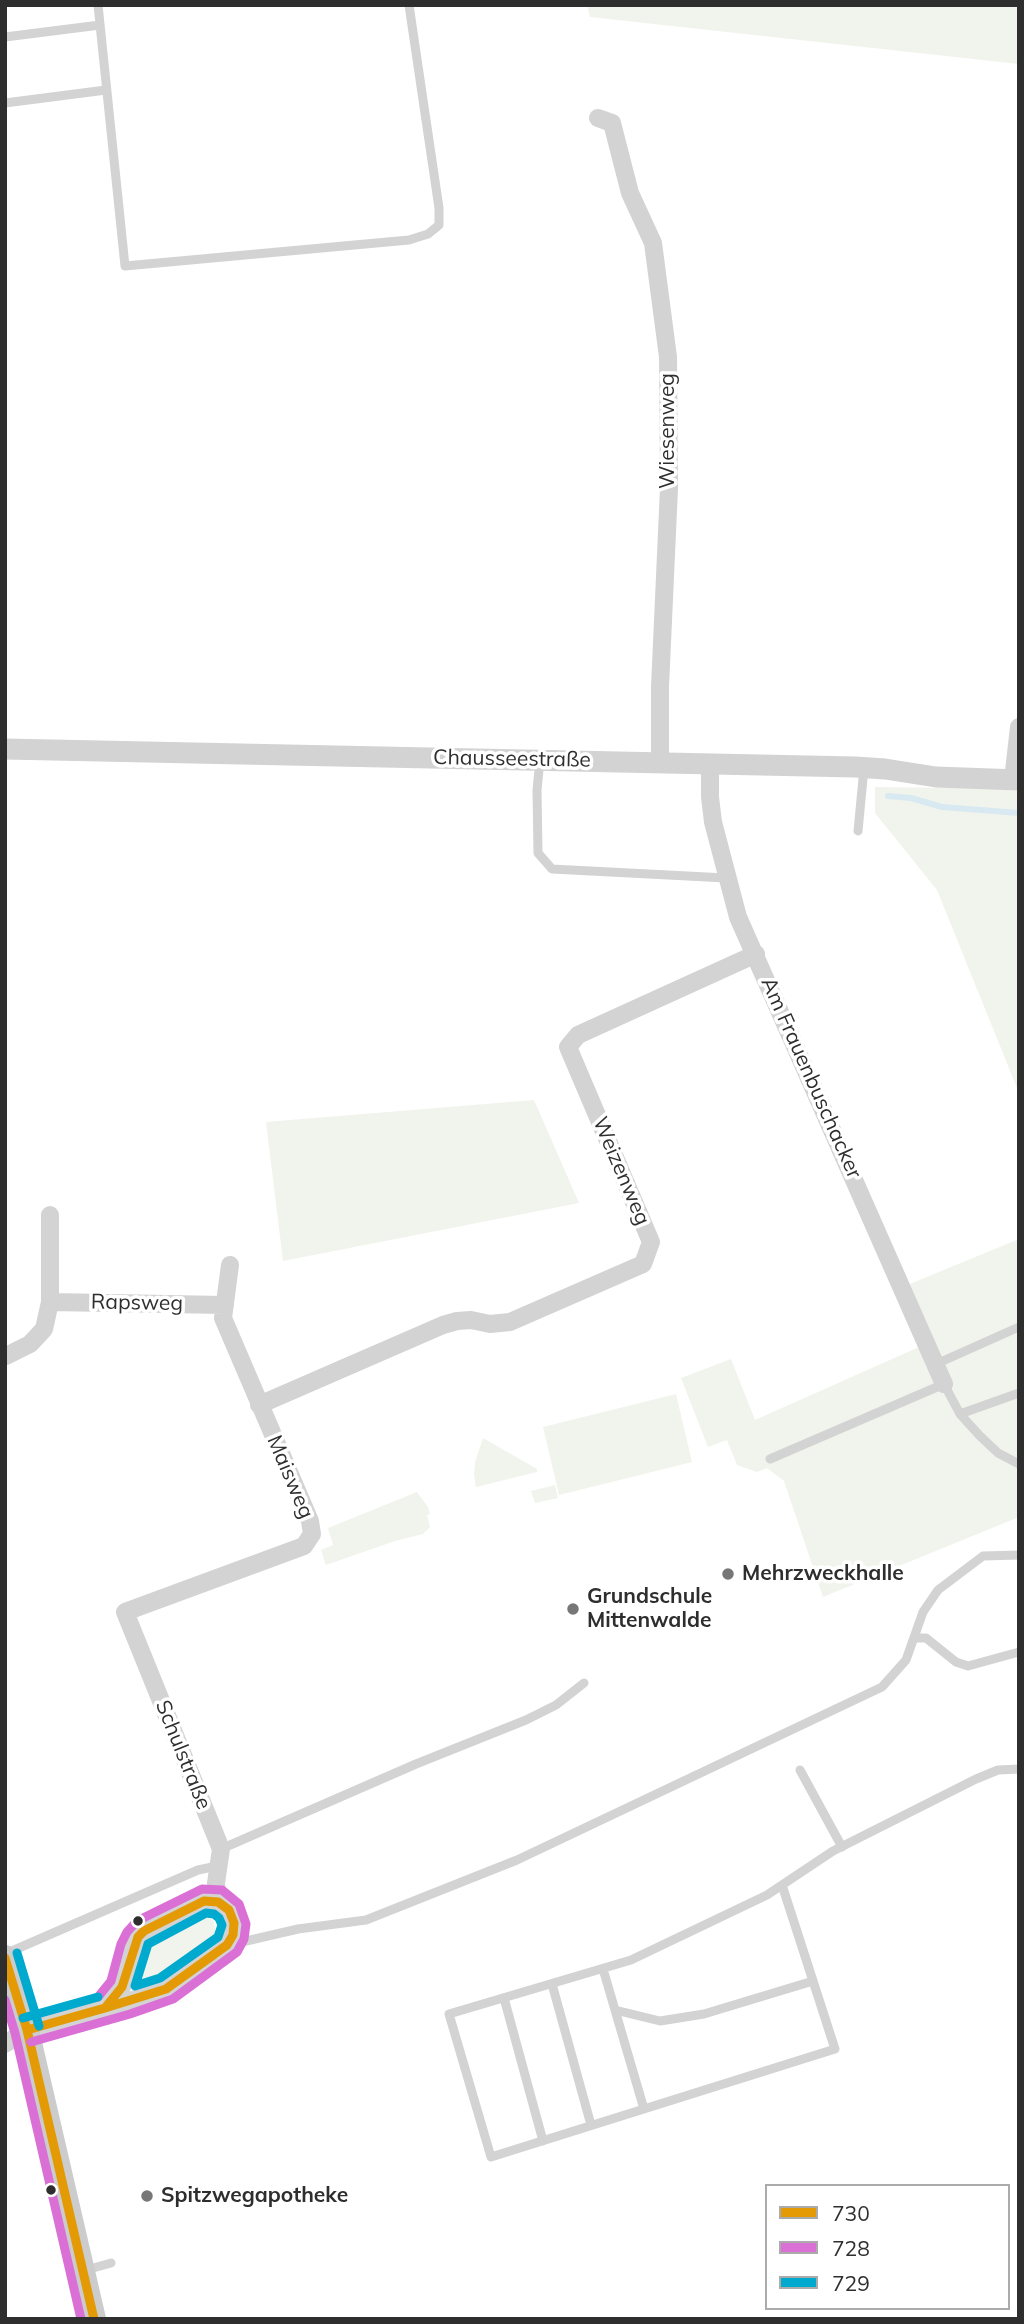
<!DOCTYPE html>
<html>
<head>
<meta charset="utf-8">
<style>
  body { margin:0 }
  #map { position:relative; width:1024px; height:2324px; overflow:hidden; background:#fff; font-family:Mulish,sans-serif }
  canvas { display:block }
  .frame { position:absolute; inset:0; border:7px solid #2e2e2e; pointer-events:none }
  .legend { position:absolute; left:765px; top:2184px; width:245px; height:126px; box-sizing:border-box; background:#fff; border:2px solid #ababab; margin:0; padding:9px 12px; list-style:none; font-size:21px; color:#2e2e2e }
  .legend li { display:flex; align-items:center; gap:14px; height:35px }
  .legend b { width:35px; border:2px solid #ababab }
</style>
</head>
<body>
<div id="map">
<canvas width="1024" height="2324"></canvas>
<div class="frame"></div>
<ul class="legend">
<li><b style="height:9px;background:#e39a05"></b>730</li>
<li><b style="height:9px;background:#da70d6"></b>728</li>
<li><b style="height:9px;background:#00a9ce"></b>729</li>
</ul>
</div>
<script>
const g = document.querySelector('canvas').getContext('2d');
g.lineJoin = 'round';
function fillPath(path, color) {
  g.fillStyle = color;
  g.fill(path, 'evenodd');
}
function shape(rows) {
  const path = new Path2D();
  for (const r of rows) {
    path.moveTo(r[0], r[1]);
    for (let i = 2; i < r.length; i += 2) path.lineTo(r[i], r[i + 1]);
  }
  return path;
}
function stroke(path, color, width, dash) {
  g.strokeStyle = color;
  g.lineWidth = width;
  g.lineCap = dash ? 'butt' : 'round';
  g.setLineDash(dash || []);
  g.stroke(path);
}
function drawText(font, color, halo, rows, align = 'center') {
  g.font = font + ' Mulish,sans-serif';
  g.lineWidth = 7;
  g.setLineDash([]);
  g.textBaseline = 'middle';
  g.strokeStyle = halo;
  g.fillStyle = color;
  for (const [text, x, y, turn = 0] of rows) {
    g.save();
    g.translate(x, y);
    g.rotate((+turn || 0) * Math.PI / 180);
    g.textAlign = isNaN(turn) ? turn : align;
    if (halo) g.strokeText(text, 0, 0);
    g.fillText(text, 0, 0);
    g.restore();
  }
}
fillPath(shape([
  [587,5,1019,5,1019,64,590,17],
  [875,787,1019,789,1019,1093,937,890,875,813],
  [534,1100,579,1203,283,1261,266,1122],
  [1019,1239,1019,1517,823,1597,784,1481,767,1468,757,1472,737,1465,727,1440,708,1447,681,1378,731,1359,755,1420,928,1343,905,1286],
  [676,1394,692,1462,559,1495,543,1427],
  [483,1438,537,1469,537,1472,476,1487,474,1475,475,1462],
  [555,1485,558,1498,535,1503,531,1491],
  [417,1492,428,1507,430,1514,427,1515,430,1527,423,1534,395,1541,326,1565,321,1550,333,1545,328,1528],
  [207,1917,214,1921,216,1938,162,1982,139,1988,135,1987,149,1947,154,1942,197,1918]
]), '#f1f4ec');
stroke(shape([
  [888,796,911,798,942,807,1019,813]
]), '#d8e9f1', 6);
stroke(shape([
  [98,5,125,266,409,240,428,234,439,225,439,208,409,5],
  [5,37,100,25],
  [5,103,106,90],
  [540,760,537,790,538,853,552,869,726,878],
  [858,831,864,768],
  [936,1364,1019,1327],
  [960,1414,1019,1393],
  [770,1459,944,1384,960,1414,979,1435,998,1453,1019,1464],
  [915,1638,926,1638,956,1662,968,1666,1019,1652],
  [800,1770,842,1847],
  [221,1849,416,1764,526,1720,556,1705,584,1683],
  [782,1885,835,2049,491,2157,449,2014,631,1960,767,1895,833,1851,976,1779,998,1770,1019,1769],
  [229,1945,298,1929,366,1920,517,1860,882,1687,906,1660,923,1612,938,1590,983,1556,1019,1555],
  [5,1954,198,1870,217,1866],
  [603,1969,644,2109],
  [552,1984,591,2125],
  [504,1998,543,2141],
  [615,2010,660,2021,704,2014,813,1981],
  [86,2270,111,2263]
]), '#d3d3d3', 9);
stroke(shape([
  [598,118,612,123,630,193,653,243,668,357,669,488,660,687,660,762],
  [710,764,710,797,713,822,738,917,944,1384],
  [1013,780,1019,727],
  [50,1215,50,1302,225,1305],
  [6,1356,30,1344,44,1329,50,1302],
  [259,1405,443,1325,457,1321,471,1320,490,1324,510,1322,643,1264,651,1242,568,1047,578,1035,756,954],
  [218,1902,216,1883,221,1849,125,1612,304,1546,312,1534,310,1521,223,1318,230,1265],
  [5,2044,27,2030,53,2022,105,2008,127,2002,166,1989,227,1945,233,1935,234,1923,229,1910,218,1902,204,1901,144,1931,138,1937,133,1947,122,1987,105,2008]
]), '#d3d3d3', 18);
stroke(shape([
  [5,749,855,767,885,769,936,777,1019,780]
]), '#d3d3d3', 21);
stroke(shape([
  [5,1957,27,2030,94,2319]
]), '#ccc', 24);
stroke(shape([
  [204,1901,218,1902,229,1910,234,1923,233,1935,227,1945,166,1989,105,2008,122,1987,138,1937,144,1931,204,1901],
  [5,1958,27,2030,94,2319],
  [27,2030,105,2008]
]), '#e39a05', 9);
stroke(shape([
  [5,2000,15,2033,81,2319],
  [31,2042,130,2014,173,1999,237,1952,244,1939,246,1924,239,1904,222,1890,202,1889,137,1921,127,1932,121,1944,111,1981,98,1997]
]), '#da70d6', 9);
stroke(shape([
  [206,1913,214,1914,219,1918,222,1925,218,1937,160,1978,135,1986,148,1944,206,1913],
  [17,1953,39,2026],
  [23,2018,98,1997]
]), '#00a9ce', 9);
for (const [x, y, r, color] of [
  [728,1574,7,"#777"],
  [573,1609,7,"#777"],
  [138,1921,6,"#2e2e2e"],
  [51,2190,6,"#2e2e2e"],
  [147,2196,7,"#777"]
]) {
  const dot = new Path2D();
  dot.arc(x, y, r, 0, 2 * Math.PI);
  g.fillStyle = color;
  g.fill(dot);
  stroke(dot, '#fff', 2.5);
}
drawText('21px', '#2e2e2e', '#fff', [
  ["Wiesenweg",668,431,-90],
  ["Chausseestraße",512,759,1],
  ["Am Frauenbuschacker",811,1078,66],
  ["Weizenweg",621,1171,67],
  ["Rapsweg",137,1303,1],
  ["Maisweg",290,1477,67],
  ["Schulstraße",183,1755,68]
]);
drawText('bold 21px', '#2e2e2e', '#fff', [
  ["Mehrzweckhalle",742,1574],
  ["Grundschule",587,1597],
  ["Mittenwalde",587,1621],
  ["Spitzwegapotheke",161,2196]
], 'left');
</script>
</body>
</html>
